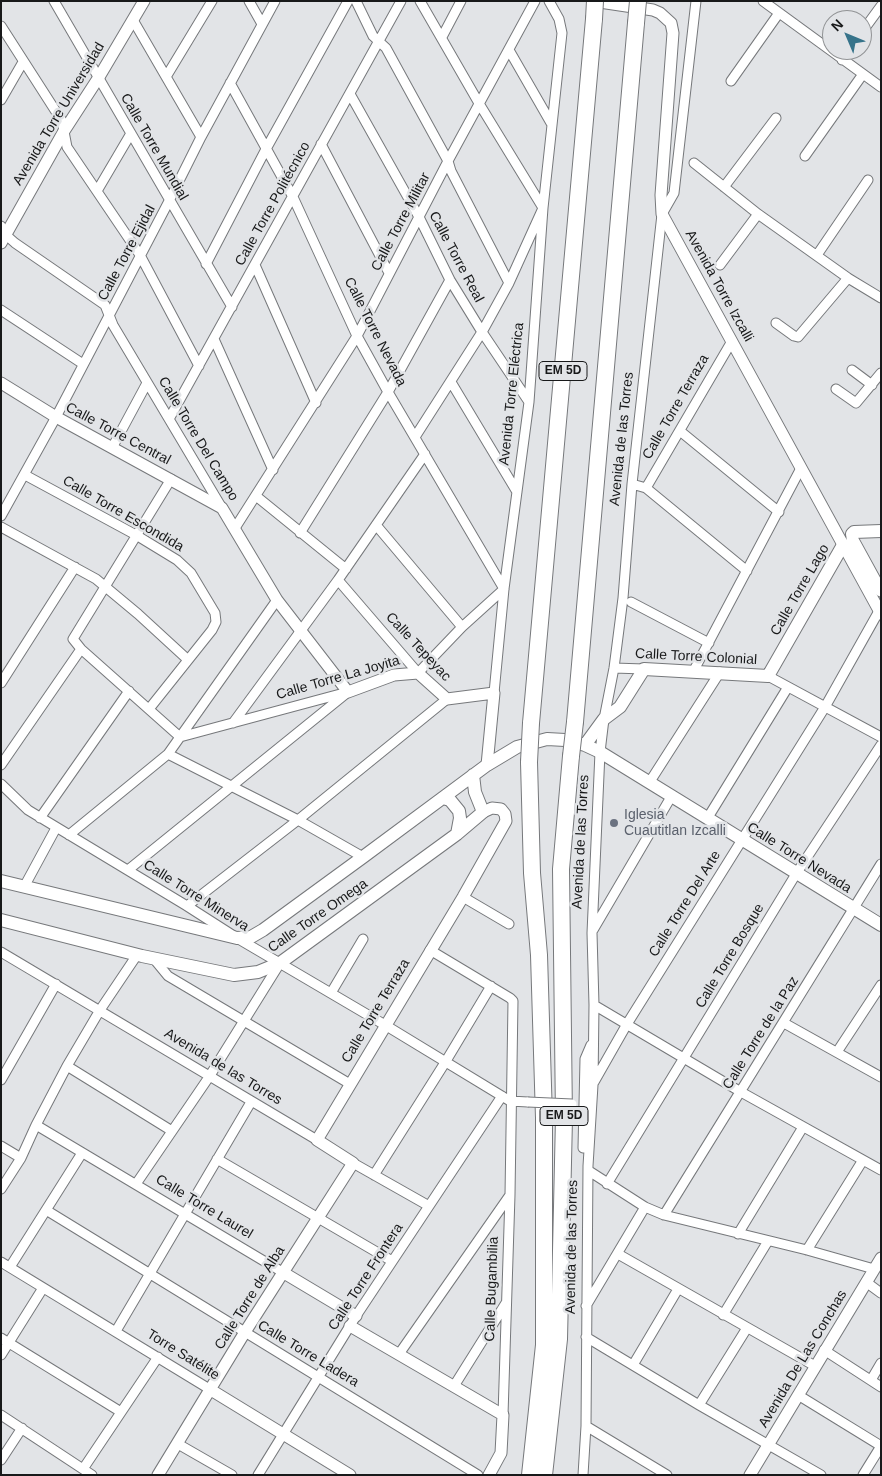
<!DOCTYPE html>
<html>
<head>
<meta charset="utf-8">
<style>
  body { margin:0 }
  #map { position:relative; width:882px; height:1476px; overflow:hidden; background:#e2e4e7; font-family:Arial,sans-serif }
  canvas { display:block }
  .frame { position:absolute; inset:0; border:2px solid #18191a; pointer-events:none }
  .north { position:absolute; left:822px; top:10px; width:50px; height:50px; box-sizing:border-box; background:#e2e4e7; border:1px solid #919395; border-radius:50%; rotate:315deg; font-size:14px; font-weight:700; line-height:20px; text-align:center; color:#18191a }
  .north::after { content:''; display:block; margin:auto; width:18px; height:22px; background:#36738a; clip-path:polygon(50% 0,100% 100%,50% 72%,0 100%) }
</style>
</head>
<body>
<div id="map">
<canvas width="882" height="1476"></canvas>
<div class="frame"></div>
<div class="north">N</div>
</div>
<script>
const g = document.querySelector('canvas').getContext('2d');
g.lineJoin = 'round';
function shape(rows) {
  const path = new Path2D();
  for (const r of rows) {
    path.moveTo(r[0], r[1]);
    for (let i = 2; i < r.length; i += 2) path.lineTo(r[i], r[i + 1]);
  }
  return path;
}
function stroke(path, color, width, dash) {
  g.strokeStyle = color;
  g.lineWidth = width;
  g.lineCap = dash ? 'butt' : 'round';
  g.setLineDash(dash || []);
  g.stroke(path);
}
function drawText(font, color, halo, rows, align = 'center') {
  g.font = font + ' Arial,sans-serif';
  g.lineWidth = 5;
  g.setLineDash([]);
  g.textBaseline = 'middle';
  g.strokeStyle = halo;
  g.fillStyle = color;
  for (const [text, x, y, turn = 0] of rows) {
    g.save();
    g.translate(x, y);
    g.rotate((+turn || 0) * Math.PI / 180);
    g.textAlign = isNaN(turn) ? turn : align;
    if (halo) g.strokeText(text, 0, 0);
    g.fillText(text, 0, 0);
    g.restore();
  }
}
const minor = shape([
  [54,1,232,307],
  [249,1,262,24],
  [356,1,373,36,386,48,448,161,451,171,509,283],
  [763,1,881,87],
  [133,20,201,137],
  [1,26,62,121,67,147,140,255,199,366],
  [862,32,881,6],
  [442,37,461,1],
  [509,50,551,123],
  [842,60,849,50],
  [166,77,212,1],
  [731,81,779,13],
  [230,83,293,197,357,336,388,392,504,589,462,627,418,673,338,580],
  [350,94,419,217,450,280,482,332,529,402],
  [1,100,23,62],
  [321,144,389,273],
  [805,156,863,74],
  [694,163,758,214,848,278,881,298],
  [724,187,776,118],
  [97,191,130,135],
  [1,226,6,235,15,243,105,305,113,325,222,508],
  [817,255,868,180],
  [206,264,266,149,348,1],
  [255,265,316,403],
  [720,265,758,214],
  [1,310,83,364],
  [776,323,794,336,798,337,848,278],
  [214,339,273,470],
  [852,370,872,385],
  [451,382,517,492],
  [836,389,856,403,881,373],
  [169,419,401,1],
  [680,431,779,512],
  [415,437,482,332,509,283,543,208,480,105,420,1],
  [112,448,147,383],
  [25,475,136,535,177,560,191,573,215,613,216,622,212,630,149,709],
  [171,479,73,639,81,649,180,737],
  [632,484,646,488,747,571],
  [646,488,732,341],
  [256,496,346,569],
  [1,516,56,417,169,201,201,137,275,1],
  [376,525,462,627],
  [1,527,96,579,138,614,187,659],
  [235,528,357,336,448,161,535,1],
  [300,533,388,392,450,280],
  [631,602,709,643],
  [614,668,644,669],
  [693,672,801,468],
  [768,676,881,737],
  [1,683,75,567],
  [494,693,504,589,529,402,543,208,562,33,559,19,549,1],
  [233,723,338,580,425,454],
  [180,737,344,693],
  [168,754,298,820,363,857],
  [1,765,81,649],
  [649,783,720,672],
  [1,784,28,810,187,906,237,938,385,1025,510,1101,528,1102],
  [40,818,129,691],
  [707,819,788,687],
  [69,835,168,754,277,600],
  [128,870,348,692],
  [24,887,56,828],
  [463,897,509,924],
  [187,906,298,820,447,699],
  [593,930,671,797],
  [430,950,510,998,513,1001,510,1195,503,1415],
  [1,952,317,1140],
  [154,959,168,976,350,1084],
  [331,993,363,939],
  [594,1005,741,1092,881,1170],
  [784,1023,881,1077],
  [837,1052,881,985],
  [67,1066,172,1131],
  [1,1080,56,984],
  [594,1082,627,1024,825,707,879,611],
  [36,1125,284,1273],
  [1,1146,21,1158],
  [583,1148,585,1059,591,1045],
  [217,1159,392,1261],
  [353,1163,429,1206],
  [589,1171,645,1207,664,1215,807,1250,874,1269],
  [374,1175,446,1061,491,986],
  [136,1184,209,1077,280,963],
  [607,1184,796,874,881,745],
  [1,1189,21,1158,36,1125,67,1066,100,1010,137,955],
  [46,1210,478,1475],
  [664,1215,881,864],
  [738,1234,803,1127],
  [807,1250,863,1160],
  [618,1254,815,1366],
  [1,1262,211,1390],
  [10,1267,82,1153],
  [866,1282,881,1293],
  [586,1306,645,1207],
  [723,1315,768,1241],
  [116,1331,251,1102],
  [586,1337,699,1405,821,1475],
  [1,1338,121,1412],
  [824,1350,881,1387],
  [399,1354,510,1195],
  [1,1355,43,1288],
  [633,1365,678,1289],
  [871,1380,881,1363],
  [454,1386,506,1303],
  [798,1395,881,1446],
  [699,1405,747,1328],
  [1,1415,92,1475],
  [586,1426,667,1475],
  [178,1444,232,1475],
  [1,1460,22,1428],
  [83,1469,158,1357],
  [258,1475,356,1316,502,1096],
  [583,1475,586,1426,588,1166,593,1085,594,1005,592,933,600,752,604,719,614,668,623,598,632,484,662,214,674,193,696,1],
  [863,1475,881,1446]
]);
const tertiary = shape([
  [593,1,653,10,660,13,671,23,673,33,661,195,662,214,881,614],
  [1,243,64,131,99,77,144,1],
  [1,383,56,417,222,508,277,600,348,692,394,675,418,673,447,699,494,693,487,765],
  [852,534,852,538,881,591],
  [284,1273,356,1316],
  [350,1326,503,1415,501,1453,489,1475],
  [211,1390,350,1475],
  [158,1475,245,1332,353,1163,317,1140,463,897,506,821,505,814,501,809,492,808,483,812],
  [750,1475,881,1258]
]);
const secondary = shape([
  [852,534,854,532,881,531],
  [585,745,604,719,620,707,644,669,768,676,843,545],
  [443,798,450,800,459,811,460,818,457,834],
  [1,881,237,938,251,937,263,930,363,857,487,765,517,747,547,739,565,740,585,745,600,752,881,925],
  [1,920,142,956,234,975,258,972,280,963,457,834,483,812,475,792,473,775]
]);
const motorway = shape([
  [575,722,636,23],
  [531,723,594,19],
  [529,762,532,873,539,955,544,1118,544,1345,530,1475],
  [544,1475,559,1339,564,1118,561,869,571,756]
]);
stroke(minor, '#76787b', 11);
stroke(tertiary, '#76787b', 13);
stroke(secondary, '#76787b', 14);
stroke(motorway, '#76787b', 18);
stroke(minor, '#fff', 9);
stroke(tertiary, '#fff', 11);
stroke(secondary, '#fff', 12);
stroke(motorway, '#fff', 16);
const minorBridge = shape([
  [528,1102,572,1104]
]);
const motorwayBridge = shape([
  [594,19,595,1],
  [636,23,638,1],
  [571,756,575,722],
  [529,762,531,723]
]);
stroke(minorBridge, '#76787b', 11, []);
stroke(motorwayBridge, '#76787b', 18, []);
stroke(minorBridge, '#fff', 9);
stroke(motorwayBridge, '#fff', 16);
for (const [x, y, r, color] of [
  [614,823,5,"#6b7280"]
]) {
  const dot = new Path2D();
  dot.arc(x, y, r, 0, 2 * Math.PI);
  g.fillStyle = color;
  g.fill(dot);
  stroke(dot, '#e2e4e7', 2);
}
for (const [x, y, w] of [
  [563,371,48],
  [564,1116,48]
]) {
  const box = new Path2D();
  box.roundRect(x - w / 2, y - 9.5, w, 19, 4);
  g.fillStyle = '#e2e4e7';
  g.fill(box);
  stroke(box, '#18191a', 1);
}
drawText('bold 12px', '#18191a', null, [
  ["EM 5D",563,371],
  ["EM 5D",564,1116]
]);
drawText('14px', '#18191a', '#e2e4e7', [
  ["Avenida Torre Universidad",59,114,-59],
  ["Calle Torre Mundial",154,147,60],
  ["Calle Torre Politécnico",273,204,-61],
  ["Calle Torre Militar",401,222,-62],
  ["Calle Torre Ejidal",127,253,-62],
  ["Calle Torre Real",456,257,62],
  ["Avenida Torre Izcalli",719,286,61],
  ["Calle Torre Nevada",375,332,63],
  ["Avenida Torre Eléctrica",512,394,-84],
  ["Calle Torre Terraza",676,407,-60],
  ["Calle Torre Central",118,434,28],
  ["Calle Torre Del Campo",198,439,59],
  ["Avenida de las Torres",622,439,-84],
  ["Calle Torre Escondida",123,514,30],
  ["Calle Torre Lago",800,590,-60],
  ["Calle Tepeyac",418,647,47],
  ["Calle Torre Colonial",696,657,3],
  ["Calle Torre La Joyita",338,678,-16],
  ["Avenida de las Torres",581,842,-87],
  ["Calle Torre Nevada",799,858,32],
  ["Calle Torre Minerva",196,896,32],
  ["Calle Torre Del Arte",685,904,-58],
  ["Calle Torre Omega",318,916,-35],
  ["Calle Torre Bosque",730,956,-59],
  ["Calle Torre Terraza",376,1011,-59],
  ["Calle Torre de la Paz",761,1033,-58],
  ["Avenida de las Torres",223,1067,31],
  ["Calle Torre Laurel",204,1207,31],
  ["Avenida de las Torres",572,1247,-89],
  ["Calle Torre Frontera",366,1277,-57],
  ["Calle Bugambilia",492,1289,-88],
  ["Calle Torre de Alba",250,1298,-58],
  ["Calle Torre Ladera",308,1354,31],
  ["Torre Satélite",183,1355,32],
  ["Avenida De Las Conchas",803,1359,-59]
]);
drawText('14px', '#5b616d', '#e2e4e7', [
  ["Iglesia",624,815],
  ["Cuautitlan Izcalli",624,831]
], 'left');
</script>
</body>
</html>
